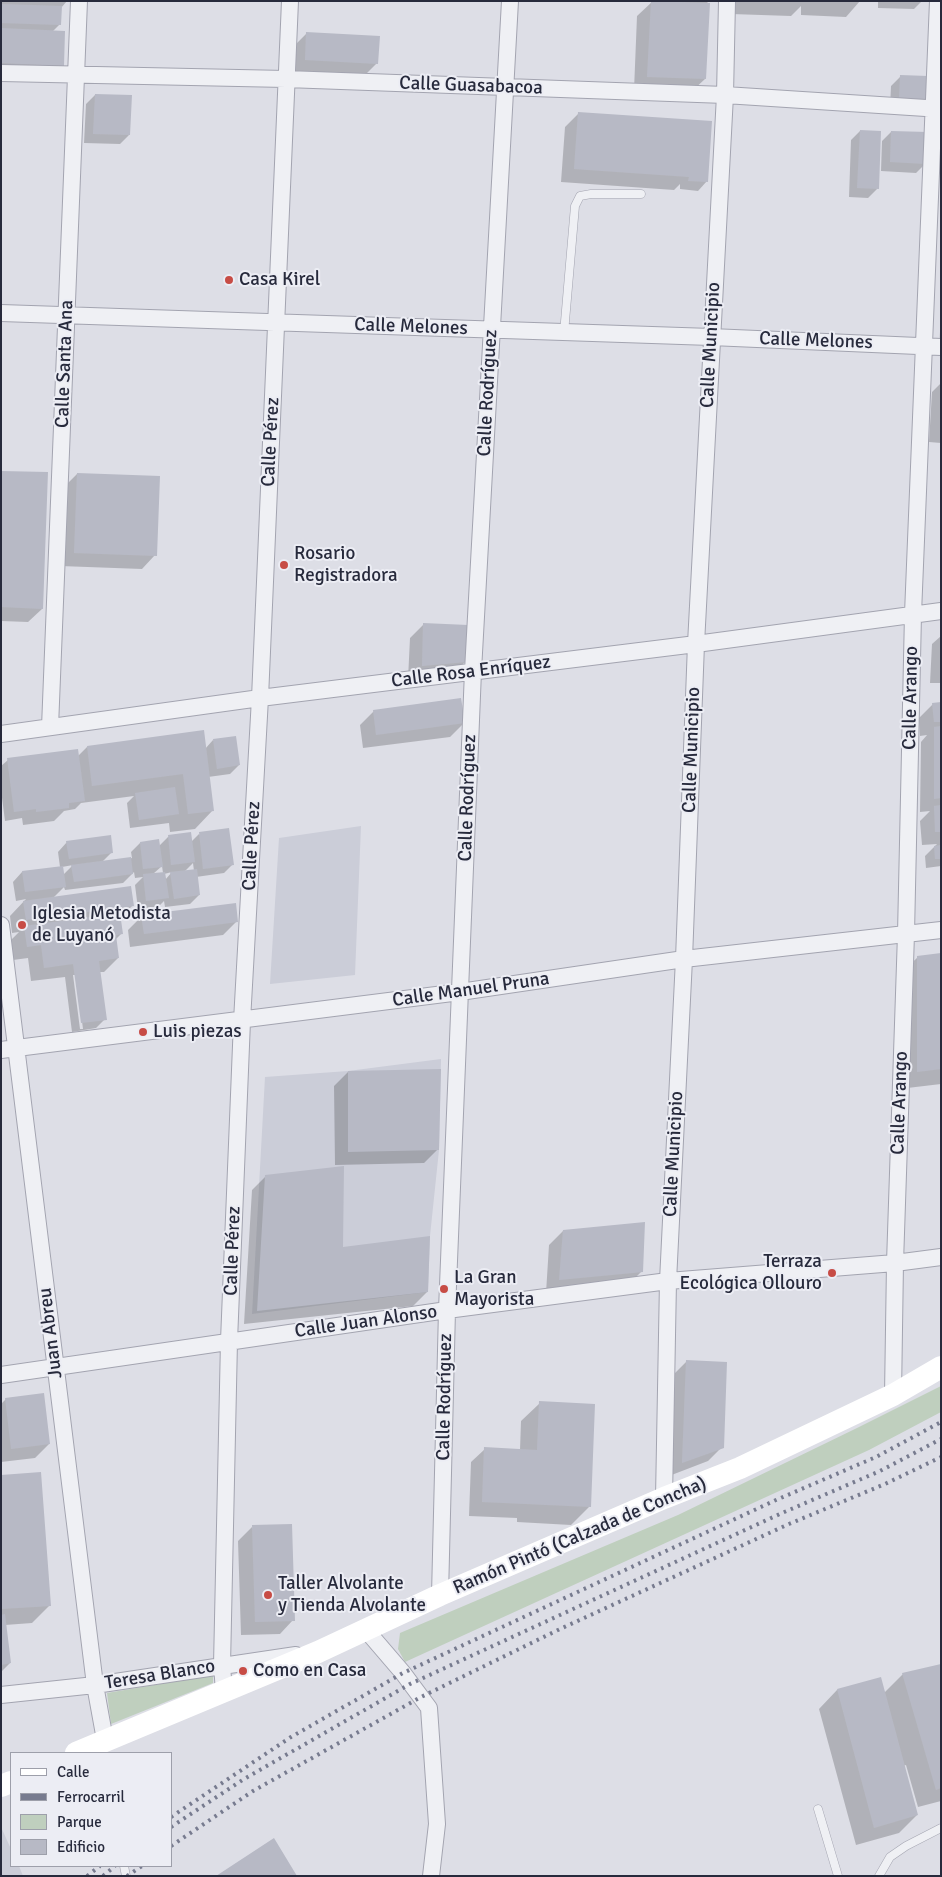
<!DOCTYPE html>
<html>
<head>
<meta charset="utf-8">
<style>
  body { margin:0 }
  #map { position:relative; width:942px; height:1877px; overflow:hidden; background:#dddee6; font-family:Signika,sans-serif }
  canvas { display:block }
  .frame { position:absolute; inset:0; border:2px solid #272a3c; pointer-events:none }
  .legend { position:absolute; left:10px; top:1752px; width:162px; height:115px; box-sizing:border-box; background:#ecedf4; border:1px solid #9d9faa; margin:0; padding:6px 9px; list-style:none; font-size:15px; color:#272a3c }
  .legend li { display:flex; align-items:center; gap:10px; height:25px }
  .legend b { width:25px; border:1px solid #9d9faa }
</style>
</head>
<body>
<div id="map">
<canvas width="942" height="1877"></canvas>
<div class="frame"></div>
<ul class="legend">
<li><b style="height:6px;background:#fff"></b>Calle</li>
<li><b style="height:6px;background:#777b8f"></b>Ferrocarril</li>
<li><b style="height:14px;background:#bfcfbe"></b>Parque</li>
<li><b style="height:14px;background:#b7b9c5"></b>Edificio</li>
</ul>
</div>
<script>
const g = document.querySelector('canvas').getContext('2d');
g.lineJoin = 'round';
function fillPath(path, color) {
  g.fillStyle = color;
  g.fill(path, 'evenodd');
}
function shape(rows) {
  const path = new Path2D();
  for (const r of rows) {
    path.moveTo(r[0], r[1]);
    for (let i = 2; i < r.length; i += 2) path.lineTo(r[i], r[i + 1]);
  }
  return path;
}
function stroke(path, color, width, dash) {
  g.strokeStyle = color;
  g.lineWidth = width;
  g.lineCap = dash ? 'butt' : 'round';
  g.setLineDash(dash || []);
  g.stroke(path);
}
function drawText(font, color, halo, rows, align = 'center') {
  g.font = font + ' Signika,sans-serif';
  g.lineWidth = 4;
  g.setLineDash([]);
  g.textBaseline = 'middle';
  g.strokeStyle = halo;
  g.fillStyle = color;
  for (const [text, x, y, turn = 0] of rows) {
    g.save();
    g.translate(x, y);
    g.rotate((+turn || 0) * Math.PI / 180);
    g.textAlign = isNaN(turn) ? turn : align;
    if (halo) g.strokeText(text, 0, 0);
    g.fillText(text, 0, 0);
    g.restore();
  }
}
fillPath(shape([
  [361,826,355,975,270,984,279,838],
  [441,1059,439,1150,430,1236,428,1292,252,1314,265,1077,348,1071],
  [1,1827,11,1849,11,1866,19,1866,23,1876,1,1876]
]), '#cbcdd8');
fillPath(shape([
  [941,1386,941,1412,869,1450,405,1662,398,1649,400,1633,678,1515,857,1428],
  [213,1675,213,1683,111,1724,107,1693]
]), '#bfcfbe');
fillPath(shape([
  [1,1,67,1,61,8,60,24,53,31,62,65,49,79,1,77],
  [653,1,709,1,706,4,705,79,691,92,634,90,637,16],
  [731,1,860,1,846,17,801,15,801,6,791,16,731,14],
  [878,1,922,1,914,9,878,8],
  [307,33,377,63,363,77,291,73,293,47],
  [900,77,917,109,890,108,891,86],
  [95,95,129,135,120,144,84,143,86,104],
  [579,113,707,181,698,191,680,189,680,184,674,190,561,182,565,127],
  [860,131,878,188,868,198,849,197,851,140],
  [891,132,925,164,916,173,881,171,882,141],
  [941,287,941,308,940,308],
  [941,311,941,352,939,352],
  [941,383,941,443,929,442,932,392],
  [1,472,42,609,28,622,1,621],
  [77,474,155,555,142,569,60,566,63,488],
  [424,624,466,661,452,675,408,679,410,638],
  [941,636,941,683,930,683,932,644],
  [941,703,941,866,926,868,925,856,937,844,922,845,920,821,930,811,920,812,921,742,927,735,920,736,919,718,933,704],
  [374,711,464,723,450,737,363,748,360,725],
  [213,740,239,765,230,774,208,777,213,810,195,829,170,832,169,823,130,828,127,803,134,796,81,803,75,809,64,811,54,821,23,825,22,818,5,821,1,790,1,766,8,760,78,756,87,747,205,749],
  [190,834,191,842,199,834,233,864,224,873,196,877,199,895,190,904,165,907,164,901,158,907,138,909,135,885,143,877,135,878,134,872,123,883,65,890,64,887,53,898,133,905,119,919,121,934,115,940,118,958,104,972,99,972,105,1019,96,1028,72,1032,65,977,31,981,28,958,13,960,10,941,19,932,12,933,10,916,26,899,16,901,13,882,22,872,60,867,58,852,67,842,112,852,102,862,132,858,131,852,140,843,159,846,168,837],
  [193,863,194,871,184,872],
  [73,865,63,875,62,867],
  [162,866,163,873,153,874],
  [172,872,165,880,164,874],
  [73,975,76,975,83,1029,80,1029],
  [142,916,237,921,223,935,130,947,128,930],
  [941,954,941,1084,899,1089,899,975,918,957],
  [348,1072,438,1149,424,1163,335,1165,334,1086],
  [266,1176,342,1248,427,1292,413,1306,244,1324,252,1190],
  [563,1231,642,1271,628,1285,546,1293,549,1245],
  [687,1361,722,1447,708,1461,669,1476,673,1375],
  [6,1399,49,1444,35,1458,1,1462,1,1404],
  [540,1403,590,1506,571,1525,517,1522,517,1518,469,1516,471,1462,485,1449,520,1450,521,1421],
  [1,1476,50,1605,32,1623,5,1625,10,1663,1,1672],
  [252,1527,293,1620,280,1634,241,1635,238,1541],
  [941,1665,941,1801,918,1807,906,1765,903,1766,917,1815,899,1833,856,1845,819,1709,837,1690,884,1693,903,1674]
]), '#0003');
fillPath(shape([
  [651,1,710,3,706,79,647,77],
  [1,4,62,6,61,25,1,23],
  [1,28,65,31,64,66,1,63],
  [306,32,380,36,378,64,305,60],
  [900,75,928,76,927,100,899,99],
  [95,94,132,95,130,135,93,134],
  [578,112,712,121,708,182,688,181,689,177,574,169],
  [860,130,881,131,879,189,857,188],
  [891,131,928,132,926,164,890,162],
  [1,471,48,472,43,609,1,607],
  [77,473,160,476,157,556,74,553],
  [423,623,468,625,467,662,422,666],
  [461,698,465,723,376,735,373,710],
  [941,702,941,722,934,722,932,703],
  [941,726,941,798,934,799,934,727],
  [204,730,214,811,188,814,183,774,92,786,87,746],
  [236,736,240,765,217,769,213,739],
  [78,749,85,801,69,803,69,808,36,812,36,809,14,812,7,758],
  [175,787,179,814,139,820,135,793],
  [941,805,941,832,935,832,934,806],
  [229,828,234,865,203,869,199,832],
  [191,832,195,862,171,865,168,835],
  [111,835,113,853,69,859,66,841],
  [159,839,163,867,143,869,140,842],
  [941,845,941,859,935,859,934,846],
  [131,857,133,874,74,882,71,865],
  [63,866,66,887,25,892,22,871],
  [197,869,200,895,174,899,170,872],
  [165,872,169,898,146,901,143,874],
  [131,886,134,906,26,920,23,901],
  [236,903,238,922,144,934,141,915],
  [120,913,123,934,116,935,119,958,99,961,107,1020,81,1023,73,964,44,968,41,945,27,947,24,926],
  [941,953,941,1069,917,1072,917,956],
  [441,1069,439,1150,348,1152,348,1071],
  [344,1166,343,1247,430,1236,428,1292,257,1311,265,1175],
  [645,1222,643,1272,559,1280,563,1230],
  [686,1360,727,1362,724,1448,682,1463],
  [44,1393,50,1444,11,1449,5,1398],
  [539,1401,595,1404,591,1507,482,1502,484,1447,537,1450],
  [41,1472,51,1606,1,1609,1,1475],
  [292,1524,295,1621,255,1622,252,1525],
  [5,1614,11,1663,1,1665,1,1615],
  [941,1664,941,1788,936,1790,902,1673],
  [881,1677,918,1815,874,1828,837,1689],
  [274,1838,297,1876,216,1876]
]), '#b7b9c5');
const service = shape([
  [564,333,575,206,580,196,591,194,641,194],
  [818,1809,838,1876],
  [124,1866,126,1876],
  [879,1876,890,1857,906,1846,941,1828]
]);
const minor = shape([
  [1,73,286,79,506,87,725,95,941,109],
  [1,313,711,337,941,347],
  [50,727,79,1],
  [1,734,260,698,696,644,941,611],
  [1,925,95,1685,105,1740],
  [1,1050,460,992,684,959,941,930],
  [1,1375,447,1310,668,1281,895,1263,941,1257],
  [893,1395,895,1263,906,934,913,614,938,1],
  [664,1498,668,1281,684,959,696,644,725,95,727,1],
  [440,1595,447,1310,473,671,510,1],
  [367,1631,403,1673,429,1708,437,1824,431,1876],
  [224,1692,222,1665,229,1341,242,1021,260,698,290,1],
  [1,1695,95,1685,296,1655]
]);
stroke(service, '#a3a4b0', 9);
stroke(minor, '#a3a4b0', 18);
stroke(service, '#eff0f4', 8);
stroke(minor, '#eff0f4', 16);
stroke(shape([
  [76,1753,318,1652,440,1595,664,1498,740,1468,893,1395,941,1367],
  [1,1786,11,1782]
]), '#fff', 22);
stroke(shape([
  [171,1817,291,1737,403,1673,776,1500,876,1457,941,1422],
  [171,1827,244,1779,410,1684,782,1513,880,1471,941,1439],
  [171,1846,253,1791,421,1697,560,1629,789,1524,885,1484,941,1457],
  [87,1876,100,1866],
  [103,1876,115,1866],
  [127,1876,142,1866]
]), '#777b8f', 4, [2.5, 5]);
for (const [x, y, r, color] of [
  [229,280,5,"#c74c45"],
  [284,565,5,"#c74c45"],
  [22,925,5,"#c74c45"],
  [143,1032,5,"#c74c45"],
  [832,1273,5,"#c74c45"],
  [444,1289,5,"#c74c45"],
  [268,1595,5,"#c74c45"],
  [243,1671,5,"#c74c45"]
]) {
  const dot = new Path2D();
  dot.arc(x, y, r, 0, 2 * Math.PI);
  g.fillStyle = color;
  g.fill(dot);
  stroke(dot, '#ecedf4', 2);
}
drawText('19px', '#272a3c', '#ecedf4', [
  ["Calle Guasabacoa",471,86,2],
  ["Calle Melones",411,327,2],
  ["Calle Melones",816,341,2],
  ["Calle Municipio",711,345,-87],
  ["Calle Santa Ana",65,364,-88],
  ["Calle Rodríguez",488,393,-87],
  ["Calle Pérez",271,442,-87],
  ["Calle Rosa Enríquez",471,672,-7],
  ["Calle Arango",911,698,-89],
  ["Calle Municipio",692,750,-88],
  ["Calle Rodríguez",468,798,-88],
  ["Calle Pérez",252,846,-87],
  ["Calle Manuel Pruna",471,990,-8],
  ["Calle Arango",900,1103,-88],
  ["Calle Municipio",674,1154,-87],
  ["Calle Pérez",233,1251,-88],
  ["Calle Juan Alonso",366,1322,-8],
  ["Juan Abreu",51,1333,-97],
  ["Calle Rodríguez",445,1397,-89],
  ["Ramón Pintó (Calzada de Concha)",580,1536,-23],
  ["Teresa Blanco",160,1675,-9]
]);
drawText('19px', '#272a3c', '#ecedf4', [
  ["Casa Kirel",239,280],
  ["Rosario",294,554],
  ["Registradora",294,576],
  ["Iglesia Metodista",32,914],
  ["de Luyanó",32,936],
  ["Luis piezas",153,1032],
  ["Terraza",822,1262,"right"],
  ["Ecológica Ollouro",822,1284,"right"],
  ["La Gran",454,1278],
  ["Mayorista",454,1300],
  ["Taller Alvolante",278,1584],
  ["y Tienda Alvolante",278,1606],
  ["Como en Casa",253,1671]
], 'left');
</script>
</body>
</html>
